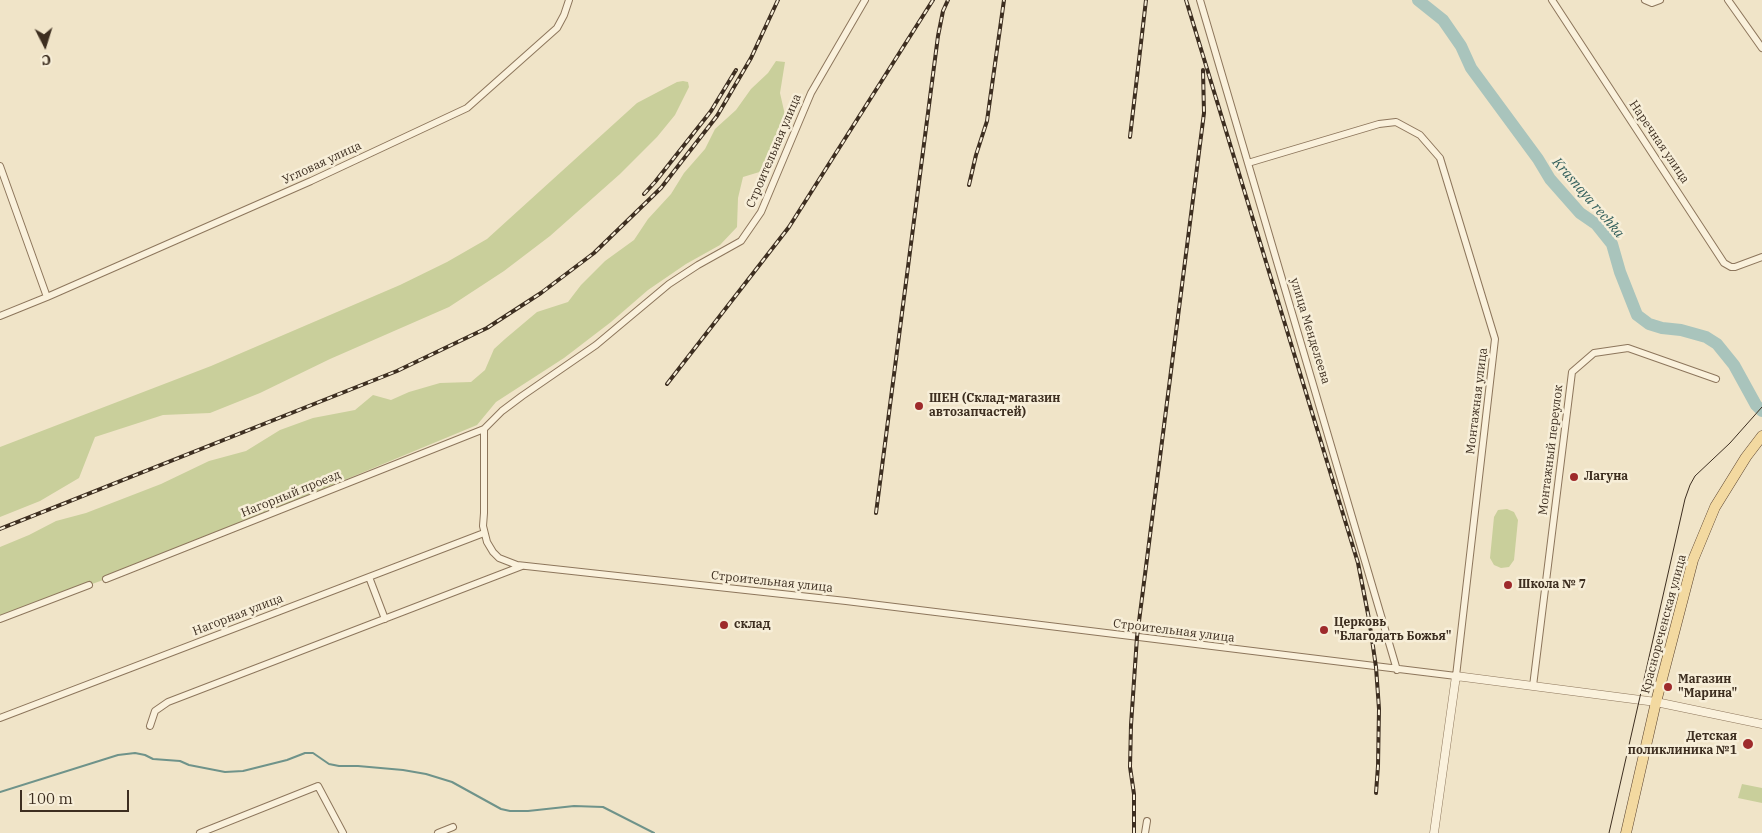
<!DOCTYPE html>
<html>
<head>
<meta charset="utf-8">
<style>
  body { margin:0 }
  #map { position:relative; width:1762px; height:833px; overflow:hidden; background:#f0e4c8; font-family:"IBM Plex Serif",serif }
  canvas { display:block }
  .north { position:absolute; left:20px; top:20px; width:50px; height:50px; -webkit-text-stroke:4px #f7eed8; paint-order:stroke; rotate:175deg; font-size:14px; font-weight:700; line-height:20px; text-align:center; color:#3d2e20 }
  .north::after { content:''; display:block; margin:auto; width:18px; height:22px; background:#3d2e20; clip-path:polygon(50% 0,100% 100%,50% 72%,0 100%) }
  .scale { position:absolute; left:20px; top:790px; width:109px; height:22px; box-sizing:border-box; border:2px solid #3d2e20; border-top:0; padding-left:6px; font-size:15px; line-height:18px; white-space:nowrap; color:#3d2e20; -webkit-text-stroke:4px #f7eed8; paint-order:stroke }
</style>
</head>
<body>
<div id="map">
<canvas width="1762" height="833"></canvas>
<div class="north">С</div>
<div class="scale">100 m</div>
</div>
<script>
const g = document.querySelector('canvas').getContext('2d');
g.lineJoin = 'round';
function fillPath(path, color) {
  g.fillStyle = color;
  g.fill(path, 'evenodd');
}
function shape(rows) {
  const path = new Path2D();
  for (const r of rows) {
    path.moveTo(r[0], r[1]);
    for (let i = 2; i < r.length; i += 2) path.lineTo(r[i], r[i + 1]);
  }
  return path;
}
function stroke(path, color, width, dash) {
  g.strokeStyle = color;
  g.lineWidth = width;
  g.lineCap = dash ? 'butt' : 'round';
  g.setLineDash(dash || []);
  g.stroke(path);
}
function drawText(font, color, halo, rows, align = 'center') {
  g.font = font + ' "IBM Plex Serif",serif';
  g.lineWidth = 5;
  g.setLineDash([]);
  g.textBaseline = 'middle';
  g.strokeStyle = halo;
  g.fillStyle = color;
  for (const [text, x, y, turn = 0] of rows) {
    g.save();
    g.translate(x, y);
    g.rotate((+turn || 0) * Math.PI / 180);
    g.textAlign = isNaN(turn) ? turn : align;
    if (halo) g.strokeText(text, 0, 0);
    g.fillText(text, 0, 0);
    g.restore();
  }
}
fillPath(shape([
  [776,61,785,62,780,93,785,115,766,170,743,177,738,198,737,227,720,245,686,264,648,290,611,322,564,358,496,402,477,425,106,579,0,617,0,547,29,535,56,521,86,513,161,484,209,461,246,451,280,430,313,418,355,410,373,395,391,400,409,392,440,383,471,382,485,370,494,349,505,339,537,312,568,302,581,285,605,261,634,240,648,219,671,194,684,173,705,149,715,129,736,110,751,89,768,73],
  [683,81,688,82,689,87,675,115,657,137,620,174,550,236,504,271,449,307,330,359,260,393,210,413,163,415,95,437,79,478,40,501,0,517,0,447,211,366,400,285,447,262,487,239,637,103,677,82],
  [1507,509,1514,512,1518,520,1514,560,1509,567,1501,568,1494,565,1490,558,1494,517,1498,510],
  [1742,784,1762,788,1762,803,1738,798]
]), '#c9cf9b');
stroke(shape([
  [0,792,118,755,135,753,145,755,153,759,180,761,189,765,225,772,243,771,287,760,305,753,313,753,329,764,339,766,358,766,403,770,426,774,452,782,501,809,510,811,528,811,574,806,603,807,654,833]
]), '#6f938a', 2);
stroke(shape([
  [1418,0,1443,20,1461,46,1471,68,1538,159,1550,179,1580,213,1596,224,1612,244,1620,272,1637,315,1649,324,1662,328,1681,330,1706,337,1717,344,1734,365,1756,405,1762,411]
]), '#a9c4bc', 12);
const minor = shape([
  [865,0,811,93,761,212,741,241,698,265,669,284,596,345,522,396,502,411,484,429,484,513,483,526,487,542,493,552,499,558,517,565,846,601,1456,676,1495,339,1440,158,1420,135,1396,122,1379,124,1248,163],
  [1200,0,1397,670],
  [1552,0,1724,263,1731,267,1735,267,1762,257],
  [1645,0,1652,3,1660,0],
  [1728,0,1762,48],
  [0,166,47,297],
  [0,316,47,297,311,181,467,108,557,28,564,15,569,0],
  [369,577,385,619],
  [106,579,484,429],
  [0,619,89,585],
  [1533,686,1572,372,1594,353,1628,348,1716,379],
  [0,718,484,533],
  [150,726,155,711,168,702,522,566],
  [200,833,318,786,343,833],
  [438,833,453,827],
  [1145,833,1147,821]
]);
const tertiary = shape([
  [1434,833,1456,676,1656,702,1762,724]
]);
const primary = shape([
  [1626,833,1656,702,1693,560,1715,507,1746,457,1762,436]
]);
stroke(minor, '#8d765c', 8);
stroke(tertiary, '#8d765c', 9);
stroke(primary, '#5b4430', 11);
stroke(minor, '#faf1dc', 6);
stroke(tertiary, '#faf1dc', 8);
stroke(primary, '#f3d9a0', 10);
stroke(shape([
  [1609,833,1685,499,1690,485,1695,476,1730,443,1762,407]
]), '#3d2e20', 1);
const rail = shape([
  [1186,0,1358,563,1369,619,1376,667,1379,709,1378,766,1376,793],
  [1130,137,1146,0],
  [969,185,976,155,987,121,1004,0],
  [644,194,655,182,711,111,736,70],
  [667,384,789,227,933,0],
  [876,513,938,36,943,11,948,0],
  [0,529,397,371,487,328,541,293,594,253,661,188,717,116,751,58,778,0],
  [1134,833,1134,794,1130,767,1131,725,1137,637,1204,113,1203,70]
]);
stroke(rail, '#3d2e20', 4);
stroke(rail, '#f7eed8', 2, [5.5]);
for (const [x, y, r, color] of [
  [919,406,5,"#9e2a2b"],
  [1574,477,5,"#9e2a2b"],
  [1508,585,5,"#9e2a2b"],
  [724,625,5,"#9e2a2b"],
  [1324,630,5,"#9e2a2b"],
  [1668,687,5,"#9e2a2b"],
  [1748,744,6,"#9e2a2b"]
]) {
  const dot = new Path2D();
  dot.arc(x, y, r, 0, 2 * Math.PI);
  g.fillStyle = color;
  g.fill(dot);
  stroke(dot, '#f7eed8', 2);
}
drawText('12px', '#3d2e20', '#f7eed8', [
  ["Наречная улица",1659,142,56],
  ["Строительная улица",774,151,-67],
  ["Угловая улица",322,163,-25],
  ["улица Менделеева",1310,331,73],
  ["Монтажная улица",1477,401,-83],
  ["Монтажный переулок",1551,450,-83],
  ["Нагорный проезд",291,494,-22],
  ["Строительная улица",772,582,6],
  ["Нагорная улица",238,615,-21],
  ["Краснореченская улица",1664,624,-75],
  ["Строительная улица",1174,631,7]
]);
drawText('bold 12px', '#3d2e20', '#f7eed8', [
  ["ШЕН (Склад-магазин",929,399],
  ["автозапчастей)",929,413],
  ["Лагуна",1584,477],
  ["Школа № 7",1518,585],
  ["Церковь",1334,623],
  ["\"Благодать Божья\"",1334,637],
  ["склад",734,625],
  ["Магазин",1678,680],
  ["\"Марина\"",1678,694],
  ["Детская",1737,737,"right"],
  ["поликлиника №1",1737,751,"right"]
], 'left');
drawText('italic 14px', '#2f5d5a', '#f7eed8', [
  ["Krasnaya rechka",1588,198,49]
]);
</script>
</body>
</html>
